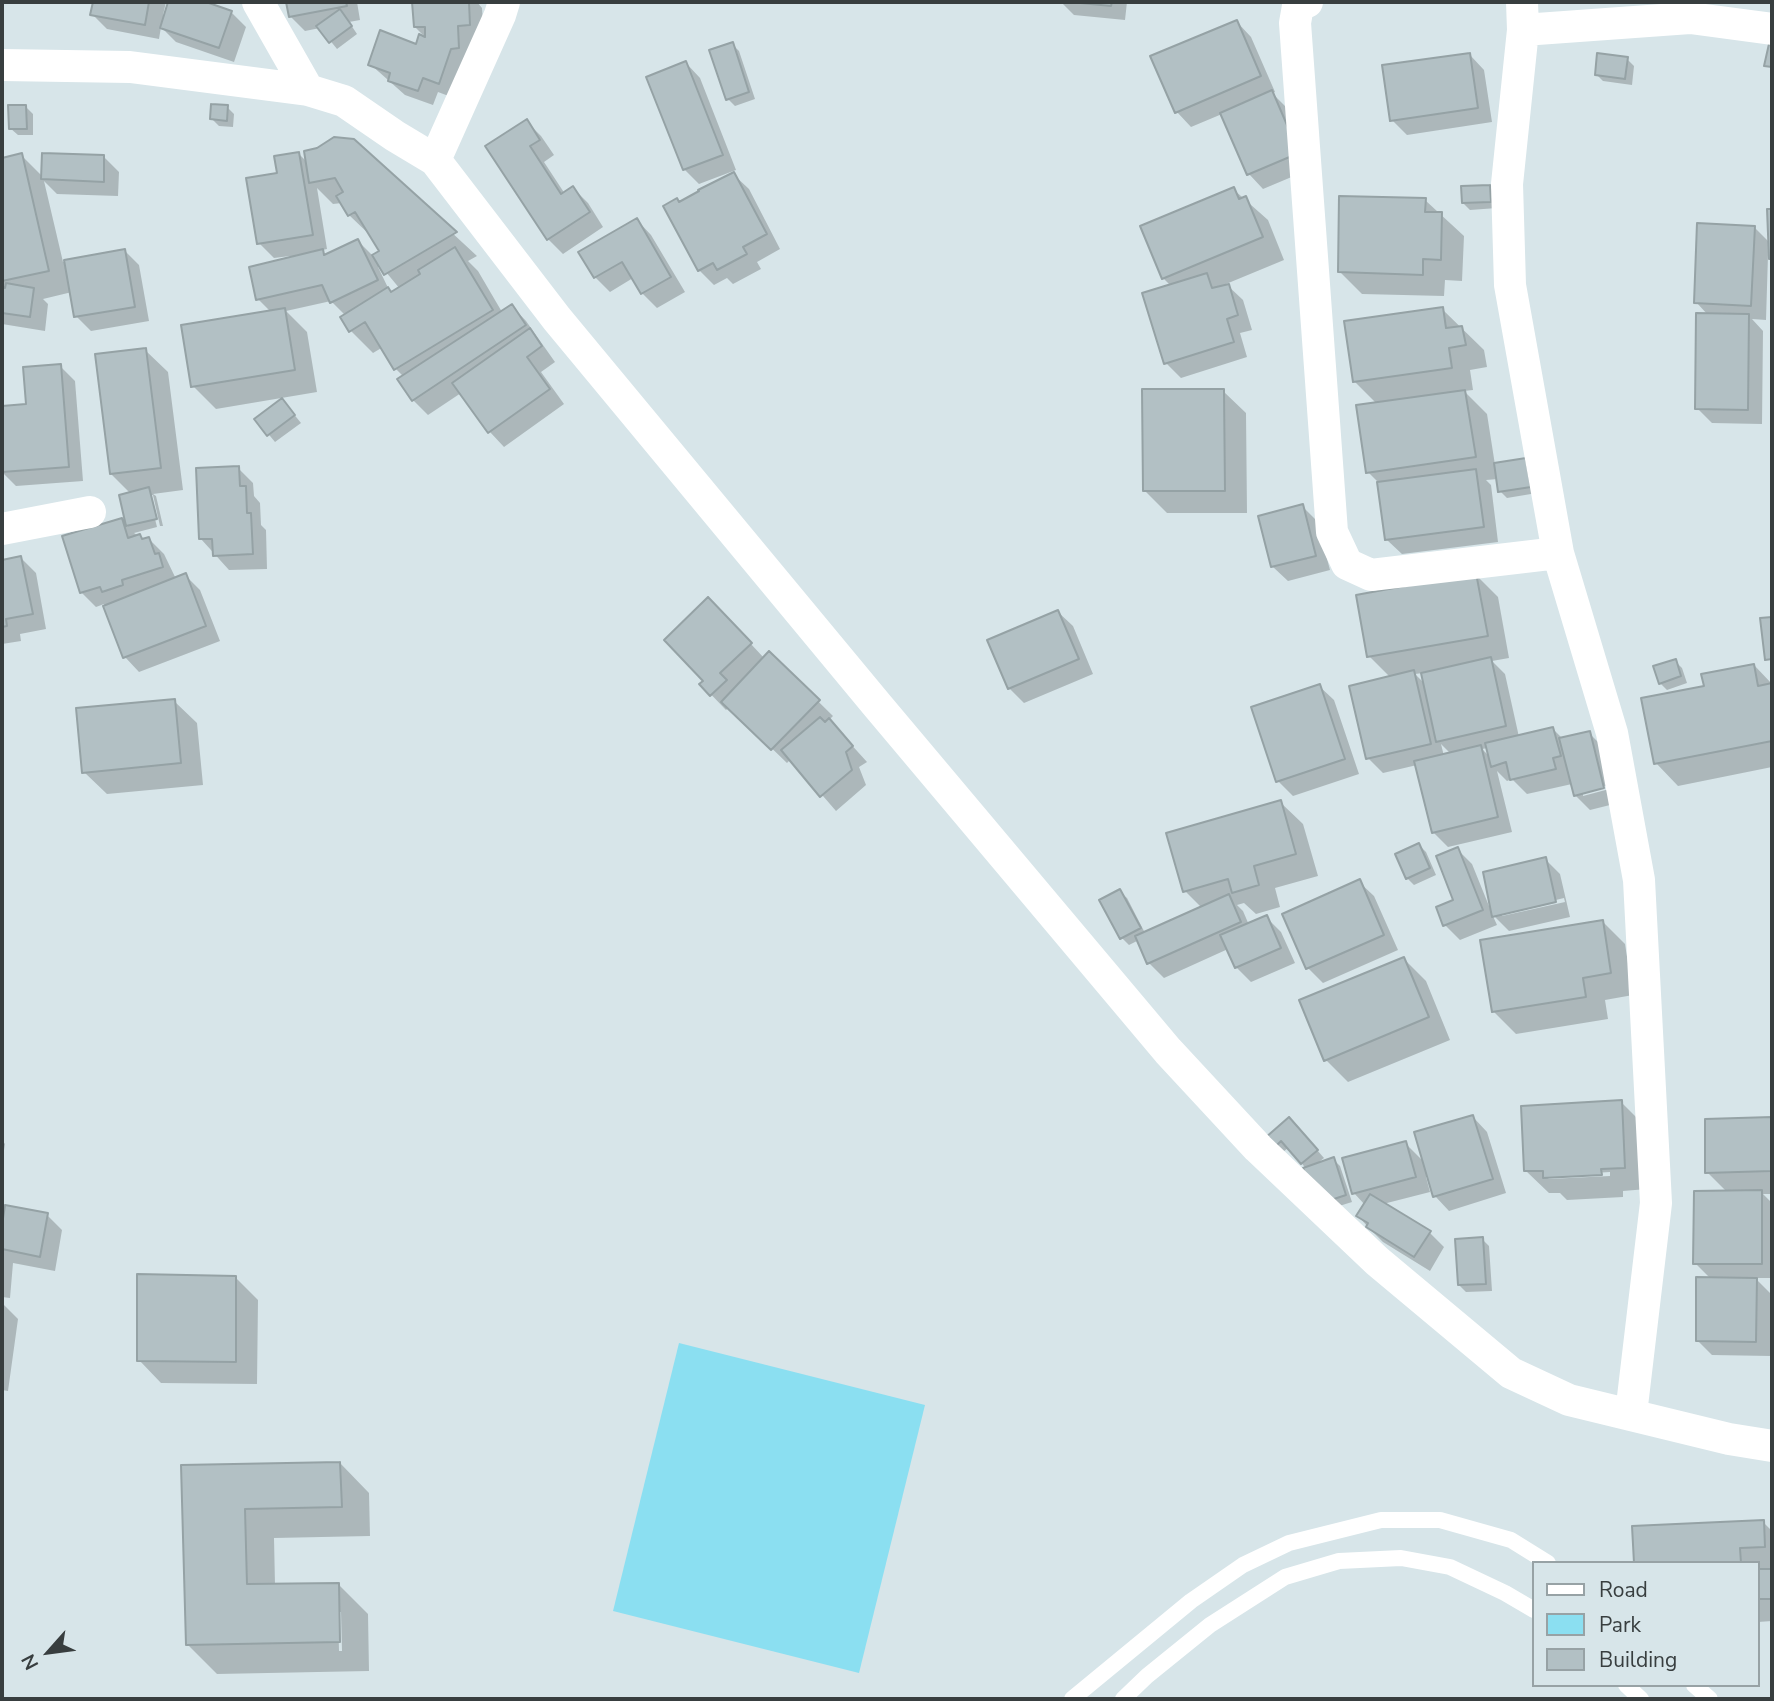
<!DOCTYPE html>
<html>
<head>
<meta charset="utf-8">
<style>
  body { margin:0 }
  #map { position:relative; width:1774px; height:1701px; overflow:hidden; background:#d7e5e9; font-family:"Nunito Sans",sans-serif }
  canvas { display:block }
  .frame { position:absolute; inset:0; border:4px solid #383e3f; pointer-events:none }
  .legend { position:absolute; left:1532px; top:1561px; width:228px; height:126px; box-sizing:border-box; background:#d7e5e9; border:2px solid #97a2a5; margin:0; padding:9px 12px; list-style:none; font-size:21px; color:#383e3f }
  .legend li { display:flex; align-items:center; gap:14px; height:35px }
  .legend b { width:35px; border:2px solid #97a2a5 }
  .north { position:absolute; left:14px; top:1617px; width:70px; height:70px; -webkit-text-stroke:5px #d7e5e9; paint-order:stroke; rotate:242deg; font-size:19px; font-weight:700; line-height:28px; text-align:center; color:#383e3f }
  .north::after { content:''; display:block; margin:auto; width:24px; height:32px; background:#383e3f; clip-path:polygon(50% 0,100% 100%,50% 72%,0 100%) }
</style>
</head>
<body>
<div id="map">
<canvas width="1774" height="1701"></canvas>
<div class="frame"></div>
<ul class="legend">
<li><b style="height:9px;background:#fff"></b>Road</li>
<li><b style="height:19px;background:#8bdff1"></b>Park</li>
<li><b style="height:19px;background:#b2c0c4"></b>Building</li>
</ul>
<div class="north">N</div>
</div>
<script>
const g = document.querySelector('canvas').getContext('2d');
g.lineJoin = 'round';
function fillPath(path, color) {
  g.fillStyle = color;
  g.fill(path, 'evenodd');
}
function shape(rows) {
  const path = new Path2D();
  for (const r of rows) {
    path.moveTo(r[0], r[1]);
    for (let i = 2; i < r.length; i += 2) path.lineTo(r[i], r[i + 1]);
  }
  return path;
}
function stroke(path, color, width, dash) {
  g.strokeStyle = color;
  g.lineWidth = width;
  g.lineCap = dash ? 'butt' : 'round';
  g.setLineDash(dash || []);
  g.stroke(path);
}
fillPath(shape([
  [679,1343,925,1405,859,1673,613,1611]
]), '#8bdff1');
fillPath(shape([
  [94,2,166,2,163,15,165,16,170,2,201,2,231,12,246,27,234,62,176,42,161,27,159,39,107,29,92,14],
  [287,2,357,2,360,20,349,22,357,34,337,49,320,28,305,31,290,16],
  [414,2,477,2,482,8,484,39,454,98,438,92,433,105,405,95,370,64,428,40,415,27],
  [630,2,672,2,631,4],
  [1061,2,1127,2,1125,20,1074,15],
  [1237,22,1251,37,1275,92,1272,93,1286,107,1313,168,1263,189,1249,174,1222,114,1191,127,1177,112,1152,57],
  [732,44,739,51,755,99,735,106,728,99],
  [1470,55,1484,70,1492,122,1407,135,1392,120],
  [1627,59,1634,66,1632,85,1603,81,1596,74],
  [686,63,700,78,736,170,699,184,684,169],
  [26,107,33,114,33,135,18,135,10,128],
  [227,107,234,114,233,127,219,126,212,119],
  [526,121,541,136,554,155,544,162,565,194,573,188,588,203,603,227,563,254,548,239,487,147],
  [353,141,477,256,468,261,478,271,502,312,512,306,526,321,555,362,541,372,564,404,504,447,490,432,461,393,428,415,413,400,404,377,395,368,383,347,373,353,351,331,345,315,331,301,286,311,307,332,317,392,216,409,193,386,271,312,258,299,290,259,290,256,274,258,259,243,279,175,299,154,308,163],
  [317,188,333,204,342,203,349,215,372,237,381,252,374,257,358,241,327,256,322,250,327,249],
  [381,266,400,289,391,294,378,267],
  [21,155,42,176,104,157,119,172,118,196,57,194,44,181,63,262,124,250,139,265,149,321,91,331,76,316,72,292,43,299,48,304,45,331,2,324,2,159],
  [734,175,749,189,780,249,757,262,761,269,733,284,727,278,714,285,699,270,680,203],
  [1490,187,1497,194,1497,208,1470,210,1463,203],
  [1233,189,1268,220,1284,260,1226,284,1243,300,1252,330,1240,333,1247,357,1181,378,1166,363,1171,286,1163,278],
  [1425,200,1464,236,1462,281,1445,280,1444,296,1362,294,1339,271],
  [1769,210,1772,210,1772,259,1768,255,1766,320,1752,319,1763,331,1762,424,1712,423,1697,408,1708,315,1696,302,1754,227,1771,244],
  [637,220,651,235,685,292,657,308,642,293,633,278,610,292,595,277],
  [1442,309,1484,350,1487,367,1470,370,1473,390,1464,391,1487,414,1495,465,1526,460,1537,493,1507,498,1500,491,1498,479,1486,480,1491,485,1498,542,1402,554,1387,540,1379,483,1368,472,1377,404,1354,381],
  [145,350,168,372,183,490,153,494,156,496,163,526,160,526,153,495,149,495,157,527,134,533,144,540,149,539,164,554,176,579,185,575,200,590,220,641,139,672,125,657,104,604,96,607,81,592,121,520,128,527,121,496,131,494,111,474],
  [60,366,75,381,83,481,16,486,2,472,2,408,28,406],
  [1223,391,1246,413,1247,513,1167,513,1144,490],
  [288,407,301,423,275,442,256,419],
  [238,468,253,483,254,496,260,503,261,525,266,530,267,569,229,570,201,539],
  [1302,506,1317,521,1330,570,1288,581,1273,567],
  [21,558,36,573,46,629,20,634,21,641,2,644,2,561],
  [1476,575,1498,597,1509,658,1492,661,1505,674,1519,737,1553,729,1563,739,1589,733,1604,748,1618,803,1590,810,1575,795,1572,784,1527,794,1512,779,1507,781,1497,771,1512,832,1448,847,1433,832,1417,765,1383,773,1368,758,1391,678,1369,656],
  [1423,673,1426,685,1415,674],
  [1441,744,1451,754,1444,756],
  [1488,748,1490,757,1482,749],
  [1612,784,1613,788,1583,796,1583,792],
  [1058,612,1073,626,1093,674,1024,703,1009,688],
  [723,614,764,658,769,653,833,716,829,720,867,762,859,767,866,785,836,811,791,759,787,763,729,707,726,710,702,685,706,681],
  [1675,661,1682,668,1687,683,1667,690,1660,683],
  [1754,665,1772,684,1772,767,1678,786,1656,763,1706,688],
  [1319,686,1334,700,1359,774,1293,796,1278,781,1253,708],
  [174,701,197,723,203,785,107,794,84,772],
  [1280,802,1303,824,1318,876,1275,888,1280,907,1256,914,1244,903,1237,905,1243,911,1249,925,1266,917,1281,932,1295,963,1251,982,1236,967,1228,949,1164,978,1149,963,1139,940,1129,945,1122,938,1120,892,1127,898,1145,933,1202,908,1185,891],
  [1419,845,1426,852,1436,875,1414,885,1407,878],
  [1457,849,1472,864,1491,911,1545,859,1560,874,1570,917,1509,931,1492,914,1497,925,1460,940,1445,925,1455,901],
  [1564,898,1565,902,1502,916,1502,913],
  [1359,882,1374,896,1398,950,1323,983,1308,968],
  [1603,922,1625,944,1633,995,1605,1000,1608,1019,1516,1034,1494,1012],
  [1404,959,1426,981,1450,1040,1348,1082,1326,1060],
  [1621,1102,1644,1125,1647,1189,1623,1191,1623,1197,1567,1200,1560,1193,1549,1193,1526,1171],
  [1610,1172,1610,1176,1549,1179,1545,1176],
  [1473,1117,1487,1132,1506,1193,1449,1211,1435,1196,1429,1176,1426,1177,1430,1192,1383,1204,1429,1232,1444,1247,1430,1271,1383,1242,1368,1227,1358,1216,1365,1205,1354,1193,1405,1143,1424,1162],
  [1772,1119,1772,1194,1763,1194,1772,1203,1772,1278,1755,1278,1771,1294,1771,1356,1712,1355,1697,1340,1711,1279,1695,1263,1727,1192,1707,1172,1706,1120],
  [1296,1126,1324,1158,1315,1165,1333,1159,1340,1166,1352,1202,1336,1207,1289,1147,1282,1153,1268,1138],
  [2,1140,5,1144,2,1163],
  [2,1210,5,1214,47,1215,62,1230,55,1271,13,1263,10,1298,2,1297],
  [1482,1239,1489,1246,1492,1291,1466,1292,1459,1285],
  [236,1278,258,1300,257,1384,161,1383,139,1360],
  [2,1303,18,1319,8,1391,2,1390],
  [340,1463,369,1493,370,1536,274,1538,275,1585,338,1584,368,1614,369,1671,217,1674,187,1644,183,1466],
  [338,1612,341,1612,342,1651,339,1651],
  [1763,1522,1772,1531,1772,1569,1769,1570,1772,1573,1772,1621,1758,1622,1758,1563,1635,1563]
]), '#0003');
const building = shape([
  [93,2,149,2,145,25,90,15,93,2],
  [168,2,206,2,232,11,219,48,160,28,168,2],
  [286,2,346,2,347,6,289,17,286,2],
  [412,2,469,2,470,25,458,26,459,48,451,49,439,84,423,78,418,91,388,81,390,73,368,65,380,30,416,44,419,34,425,37,425,27,414,27,412,2],
  [1070,2,1112,2,1111,6,1070,2],
  [340,9,352,26,329,43,316,26,340,9],
  [1237,20,1261,76,1175,113,1150,56,1237,20],
  [1771,35,1772,36,1772,67,1764,66,1771,35],
  [733,42,749,92,726,100,709,50,733,42],
  [1470,53,1478,108,1390,121,1382,65,1470,53],
  [1597,53,1628,57,1625,79,1595,75,1597,53],
  [686,61,723,155,683,170,646,77,686,61],
  [1272,90,1299,153,1247,175,1220,113,1272,90],
  [211,104,228,105,227,121,210,119,211,104],
  [8,105,26,105,27,129,9,129,8,105],
  [527,119,540,140,530,146,561,194,573,186,590,212,547,240,485,146,527,119],
  [334,137,354,139,457,232,384,275,372,255,379,251,355,212,348,216,336,196,343,192,335,178,309,183,304,151,317,148,334,137],
  [299,152,313,235,257,244,246,178,277,173,274,156,299,152],
  [22,153,49,271,2,281,2,158,22,153],
  [42,153,104,155,104,182,41,179,42,153],
  [734,172,767,234,743,247,747,254,717,270,713,263,698,271,663,206,677,198,679,202,699,191,698,190,734,172],
  [1490,185,1491,202,1462,203,1461,186,1490,185],
  [1234,187,1239,199,1246,196,1263,237,1162,279,1140,226,1234,187],
  [1339,196,1426,198,1425,212,1442,212,1441,260,1423,259,1423,275,1338,272,1339,196],
  [1767,209,1772,209,1772,259,1769,259,1767,209],
  [637,218,671,277,641,294,622,262,594,278,578,252,637,218],
  [1697,223,1755,226,1751,306,1694,303,1697,223],
  [358,239,378,280,330,303,322,285,256,300,249,267,323,249,324,255,358,239],
  [455,247,493,310,394,370,365,322,349,332,340,317,388,287,391,292,420,274,418,270,455,247],
  [125,249,135,307,74,317,64,260,125,249],
  [1207,273,1212,288,1229,284,1238,315,1227,319,1234,342,1164,364,1142,293,1207,273],
  [6,283,34,288,30,317,2,313,2,287,5,288,6,283],
  [512,304,526,325,412,401,397,379,512,304],
  [1443,307,1446,328,1462,326,1466,345,1449,348,1452,368,1353,382,1344,321,1443,307],
  [285,308,295,370,191,387,181,325,285,308],
  [1696,313,1749,314,1748,410,1695,409,1696,313],
  [530,328,542,346,527,357,550,389,488,433,452,383,530,328],
  [146,348,161,468,110,474,95,354,146,348],
  [61,364,69,467,2,472,2,406,26,404,23,367,61,364],
  [1142,389,1224,389,1225,491,1143,491,1142,389],
  [1465,390,1476,457,1366,473,1356,405,1465,390],
  [282,398,295,415,267,436,254,419,282,398],
  [1526,458,1531,487,1498,492,1494,463,1526,458],
  [239,466,240,486,246,486,247,513,251,513,253,554,213,556,212,539,199,539,196,468,239,466],
  [1476,469,1484,527,1385,540,1377,482,1476,469],
  [149,487,157,519,126,526,119,495,149,487],
  [1303,504,1316,556,1271,567,1258,516,1303,504],
  [122,518,128,538,140,534,142,539,149,537,155,554,159,553,163,567,122,580,123,585,102,592,100,587,80,593,62,536,122,518],
  [21,556,33,614,6,619,7,626,2,627,2,560,21,556],
  [186,573,206,626,123,658,103,606,186,573],
  [1476,573,1488,636,1367,657,1356,595,1476,573],
  [708,597,752,643,720,673,727,680,710,696,699,684,703,681,664,640,708,597],
  [1058,610,1079,659,1008,689,987,640,1058,610],
  [1772,617,1772,659,1765,660,1760,618,1772,617],
  [769,651,820,700,771,750,721,702,769,651],
  [1491,657,1506,726,1436,742,1421,673,1491,657],
  [1676,659,1681,676,1659,684,1653,666,1676,659],
  [1754,664,1758,686,1772,683,1772,741,1654,764,1641,698,1704,686,1701,674,1754,664],
  [1414,670,1431,744,1366,759,1349,686,1414,670],
  [1320,684,1345,759,1276,782,1251,707,1320,684],
  [175,699,181,763,82,773,76,708,175,699],
  [820,717,825,722,829,718,853,746,846,752,852,770,820,797,781,750,820,717],
  [1553,727,1561,756,1553,758,1556,769,1510,780,1506,762,1491,767,1485,743,1553,727],
  [1590,731,1604,788,1574,796,1559,738,1590,731],
  [1481,745,1498,817,1432,833,1414,761,1481,745],
  [1281,800,1296,854,1254,866,1259,885,1232,893,1228,879,1183,892,1166,833,1281,800],
  [1419,843,1430,868,1406,879,1395,854,1419,843],
  [1458,847,1483,910,1443,926,1436,907,1453,900,1436,856,1458,847],
  [1546,857,1556,902,1492,917,1483,872,1546,857],
  [1360,879,1384,935,1306,969,1282,914,1360,879],
  [1120,889,1141,928,1120,939,1099,900,1120,889],
  [1229,894,1241,922,1147,964,1135,936,1229,894],
  [1267,915,1281,948,1235,968,1220,935,1267,915],
  [1603,920,1611,973,1583,978,1586,997,1492,1012,1480,940,1603,920],
  [1404,957,1429,1017,1324,1061,1299,1000,1404,957],
  [1622,1100,1625,1168,1601,1169,1602,1175,1543,1178,1543,1171,1524,1171,1521,1106,1622,1100],
  [1473,1115,1493,1179,1433,1197,1414,1132,1473,1115],
  [1289,1117,1318,1150,1301,1164,1281,1141,1274,1148,1265,1138,1289,1117],
  [1772,1117,1772,1171,1705,1173,1705,1119,1772,1117],
  [1406,1141,1416,1177,1352,1194,1342,1158,1406,1141],
  [1334,1157,1346,1195,1328,1201,1309,1184,1303,1168,1334,1157],
  [1762,1190,1762,1264,1693,1264,1694,1191,1762,1190],
  [1370,1194,1431,1231,1414,1257,1366,1227,1368,1223,1356,1216,1370,1194],
  [5,1205,48,1213,40,1257,2,1249,2,1225,5,1205],
  [1483,1237,1486,1284,1458,1285,1455,1239,1483,1237],
  [137,1274,236,1276,236,1362,137,1361,137,1274],
  [1696,1277,1757,1278,1756,1342,1696,1341,1696,1277],
  [340,1462,342,1507,245,1509,247,1584,339,1583,340,1642,186,1645,181,1465,340,1462],
  [1764,1520,1765,1547,1740,1548,1741,1563,1634,1563,1632,1526,1764,1520],
  [1758,1569,1771,1569,1772,1599,1758,1599,1758,1569]
]);
fillPath(building, '#b2c0c4');
stroke(building, '#95a2a5', 2);
stroke(shape([
  [1626,1685,1641,1699],
  [1694,1685,1710,1699],
  [1072,1699,1191,1601,1243,1565,1289,1543,1381,1520,1440,1520,1511,1540,1548,1563],
  [1123,1699,1147,1676,1210,1625,1285,1577,1339,1561,1401,1558,1450,1567,1505,1593,1534,1610]
]), '#fff', 16);
stroke(shape([
  [258,2,308,90],
  [1307,2,1298,6,1295,23,1332,532,1347,564,1371,575,1558,553],
  [1522,2,1523,30,1507,184,1510,285,1558,553,1612,733,1639,880,1656,1203,1631,1414],
  [1523,30,1690,18,1772,29],
  [2,65,130,67,308,90,344,101,395,136,435,160,557,319,877,705,1168,1051,1258,1148,1377,1261,1511,1373,1569,1400,1729,1439,1772,1446],
  [435,160,500,15,504,2],
  [2,529,90,512]
]), '#fff', 32);
</script>
</body>
</html>
